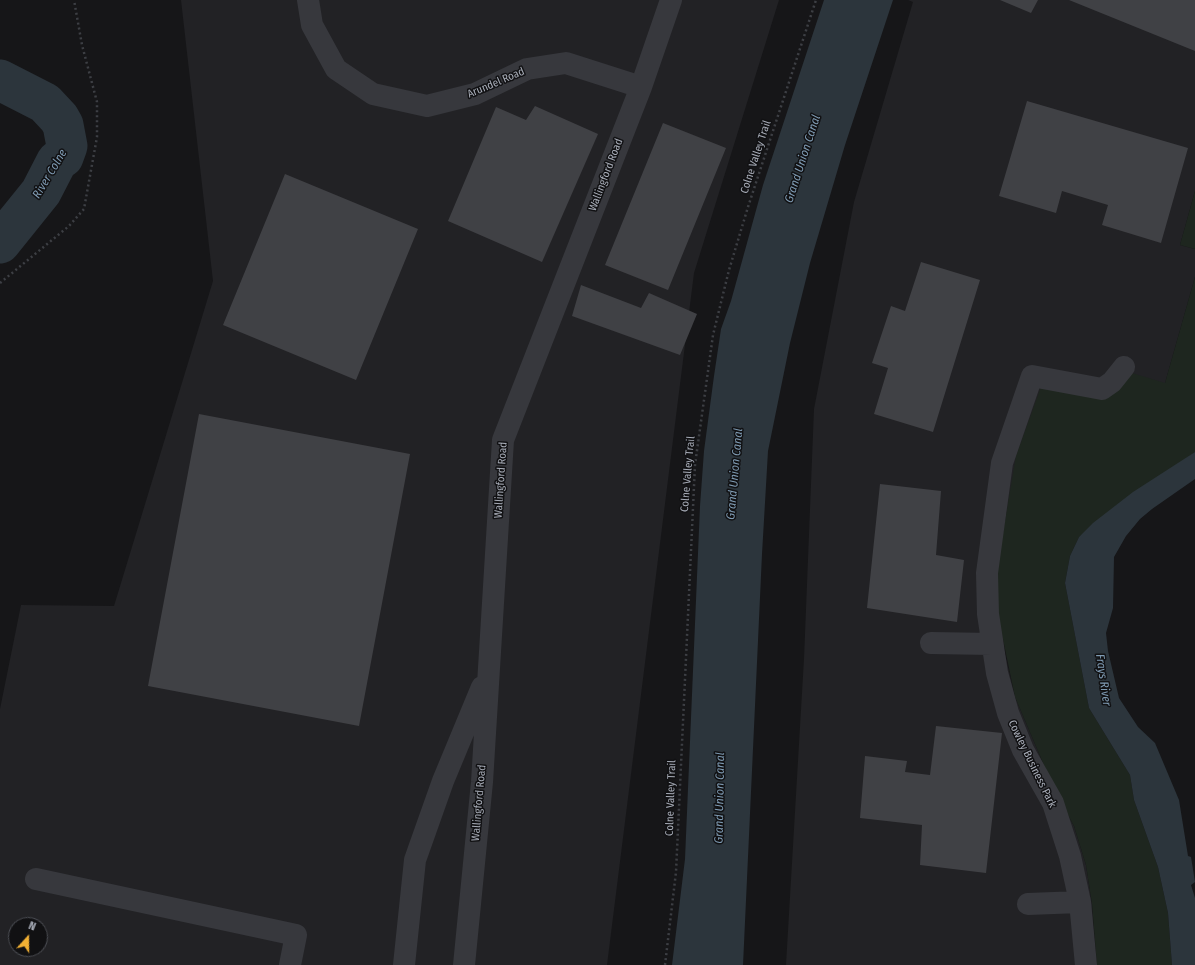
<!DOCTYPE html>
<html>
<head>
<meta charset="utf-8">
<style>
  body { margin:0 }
  #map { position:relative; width:1195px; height:965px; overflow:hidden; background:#161618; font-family:"Fira Sans Condensed",sans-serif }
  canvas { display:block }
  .north { position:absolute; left:8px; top:917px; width:40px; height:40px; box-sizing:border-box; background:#111113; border:1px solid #4d4f55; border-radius:50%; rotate:21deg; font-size:11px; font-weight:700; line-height:16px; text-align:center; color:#a8adb8 }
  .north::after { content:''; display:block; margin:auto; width:14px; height:18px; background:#f2b134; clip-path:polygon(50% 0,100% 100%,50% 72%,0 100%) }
</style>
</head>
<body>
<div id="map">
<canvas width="1195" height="965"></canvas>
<div class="north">N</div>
</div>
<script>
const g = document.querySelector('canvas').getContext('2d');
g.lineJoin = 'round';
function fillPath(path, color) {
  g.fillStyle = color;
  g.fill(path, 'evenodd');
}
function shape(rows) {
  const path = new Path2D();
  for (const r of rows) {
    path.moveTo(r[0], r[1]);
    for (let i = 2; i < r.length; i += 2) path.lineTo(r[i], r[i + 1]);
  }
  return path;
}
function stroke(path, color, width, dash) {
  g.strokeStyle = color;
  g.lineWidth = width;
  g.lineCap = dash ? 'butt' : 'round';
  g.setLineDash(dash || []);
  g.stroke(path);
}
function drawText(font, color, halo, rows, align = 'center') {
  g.font = font + ' "Fira Sans Condensed",sans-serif';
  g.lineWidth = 3;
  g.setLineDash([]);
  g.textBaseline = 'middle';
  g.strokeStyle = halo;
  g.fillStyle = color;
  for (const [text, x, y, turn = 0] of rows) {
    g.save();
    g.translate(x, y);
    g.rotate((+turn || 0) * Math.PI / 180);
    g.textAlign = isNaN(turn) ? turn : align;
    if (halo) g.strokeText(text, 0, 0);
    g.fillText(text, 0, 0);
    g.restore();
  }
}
fillPath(shape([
  [181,0,779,0,694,273,607,965,0,965,0,709,21,605,114,606,213,281],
  [16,925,40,925,40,949,16,949],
  [908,0,1195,0,1195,191,1180,245,1195,249,1195,277,1165,383,1007,510,998,562,1004,650,1015,697,1055,791,1074,826,1086,865,1092,904,1096,965,786,965,804,659,814,409,854,202,913,2]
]), '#222225');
fillPath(shape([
  [1195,191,1195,249,1180,245],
  [1195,277,1195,452,1079,537,1070,556,1065,583,1089,708,1130,775,1134,800,1158,867,1168,913,1172,965,1097,965,1092,904,1086,865,1074,826,1055,791,1015,697,998,615,998,562,1016,456,1041,387,1132,373,1165,383]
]), '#1e261f');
fillPath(shape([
  [824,0,893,0,845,145,810,263,790,343,768,451,762,554,743,965,672,965,685,859,700,506,704,451,714,376,721,329,731,301,763,185],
  [1195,452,1195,479,1152,509,1140,519,1126,536,1114,557,1113,608,1106,633,1108,651,1119,698,1138,727,1155,743,1179,800,1188,856,1191,857,1195,882,1191,885,1195,898,1195,965,1172,965,1168,913,1158,867,1134,800,1130,775,1089,708,1065,583,1070,556,1079,537,1093,523,1133,492]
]), '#2c353c');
stroke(shape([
  [0,80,45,103,59,118,63,125,67,146,63,157,57,161,41,192,0,243]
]), '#2c353c', 41);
fillPath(shape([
  [1000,0,1038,0,1031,13],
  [1069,0,1195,0,1195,51],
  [1027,101,1188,148,1161,243,1102,225,1108,205,1062,191,1056,213,999,196],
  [535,106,598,134,542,262,448,221,496,107,526,120],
  [663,123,726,148,668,290,605,265],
  [285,174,418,229,356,380,223,325],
  [921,262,980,280,933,432,874,414,888,368,872,363,891,306,905,311],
  [581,285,641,308,649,293,697,314,680,355,572,316],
  [199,414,410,454,359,726,148,686],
  [880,484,941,491,936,555,964,560,957,622,867,608],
  [936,726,1002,733,986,873,920,865,922,825,860,818,865,756,907,761,905,772,930,775]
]), '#404145');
stroke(shape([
  [0,283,69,226,84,209,97,137,97,102,82,45,74,0],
  [665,965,676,872,695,465,713,335,729,270,748,207,816,0]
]), '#3d3f44', 2.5, [2, 3]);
stroke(shape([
  [308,0,312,25,336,69,373,94,427,106,475,94,527,69,566,63,641,87],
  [931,643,992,644],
  [36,879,296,935,290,965],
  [1028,904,1080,902],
  [404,965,415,860,443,781,482,687],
  [464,965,482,782,503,440,641,87,671,0],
  [1086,965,1080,902,1070,856,1053,803,1023,750,1008,713,997,673,988,614,987,573,1002,463,1032,376,1102,389,1112,382,1124,367]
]), '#37383d', 22);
drawText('11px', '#a8adb8', '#111113', [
  ["Arundel Road",496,83,-23],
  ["Colne Valley Trail",756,157,-72],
  ["Wallingford Road",606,175,-69],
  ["Colne Valley Trail",688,474,-85],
  ["Wallingford Road",501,480,-86],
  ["Cowley Business Park",1032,764,64],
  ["Colne Valley Trail",671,798,-88],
  ["Wallingford Road",479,803,-85]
]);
drawText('italic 12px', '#7f9bb3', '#111113', [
  ["Grand Union Canal",803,159,-72],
  ["River Colne",50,174,-59],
  ["Grand Union Canal",735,474,-85],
  ["Frays River",1103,680,82],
  ["Grand Union Canal",720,798,-89]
]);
</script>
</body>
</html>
